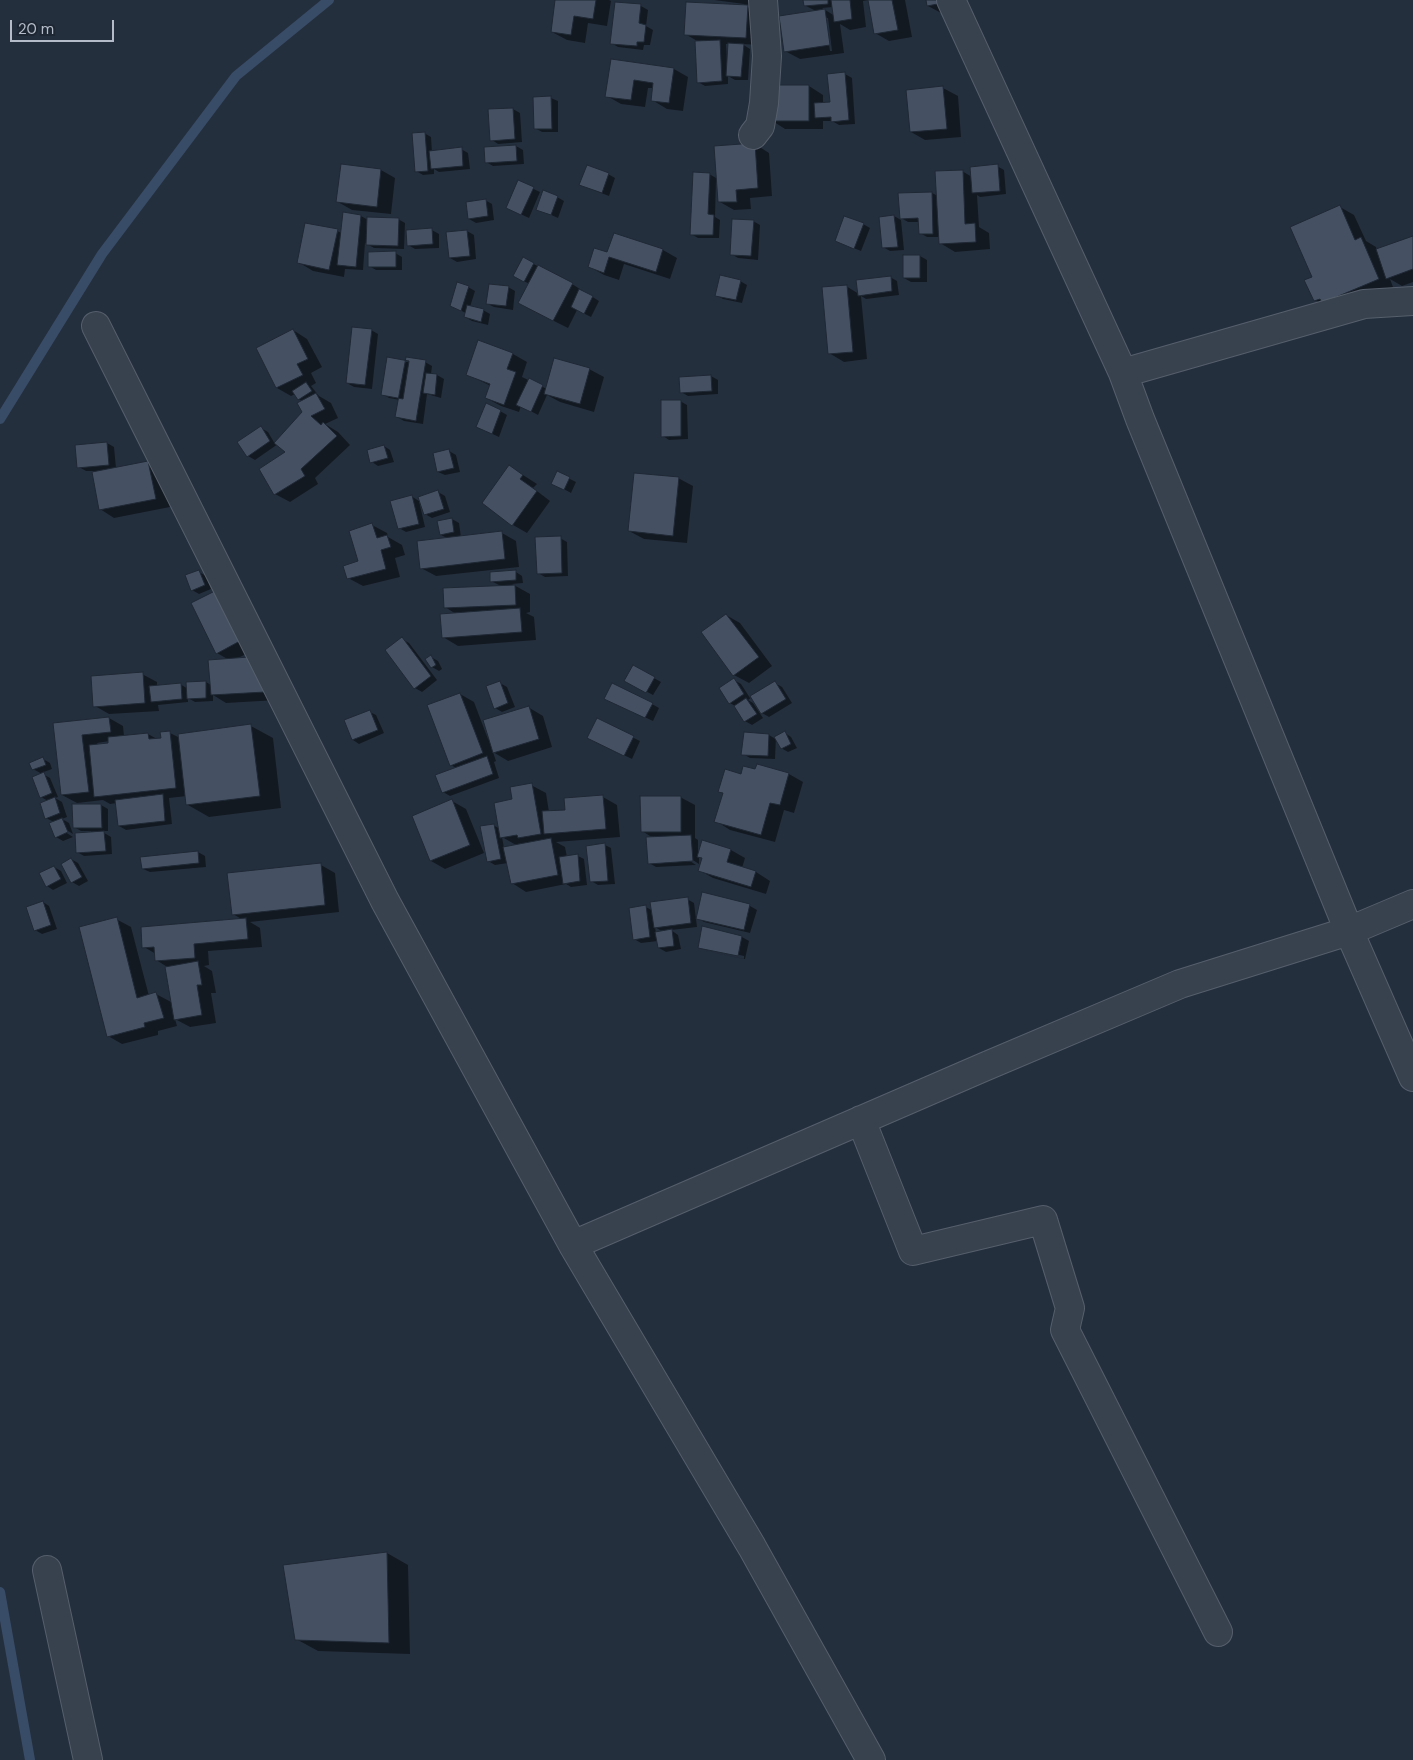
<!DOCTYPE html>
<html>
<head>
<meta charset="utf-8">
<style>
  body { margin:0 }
  #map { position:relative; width:1413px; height:1760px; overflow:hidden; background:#242f3e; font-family:"DM Sans",sans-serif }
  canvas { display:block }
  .scale { position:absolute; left:10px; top:20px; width:104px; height:22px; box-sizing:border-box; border:2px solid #b4bcc9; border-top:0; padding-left:6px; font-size:15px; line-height:18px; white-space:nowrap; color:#b4bcc9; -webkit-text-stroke:4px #1d2633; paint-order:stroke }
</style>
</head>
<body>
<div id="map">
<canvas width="1413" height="1760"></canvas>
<div class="scale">20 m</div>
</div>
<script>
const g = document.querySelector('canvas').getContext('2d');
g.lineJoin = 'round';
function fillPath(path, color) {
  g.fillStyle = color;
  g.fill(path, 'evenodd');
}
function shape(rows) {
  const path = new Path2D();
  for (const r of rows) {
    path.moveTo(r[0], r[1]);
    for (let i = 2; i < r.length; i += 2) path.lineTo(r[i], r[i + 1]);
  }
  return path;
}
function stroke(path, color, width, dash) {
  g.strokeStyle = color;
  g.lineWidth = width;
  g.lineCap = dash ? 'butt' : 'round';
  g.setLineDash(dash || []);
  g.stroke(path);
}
fillPath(shape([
  [557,0,609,0,611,1,607,26,588,23,585,43,567,40,552,32],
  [714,0,768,0,766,8,744,5,762,15,760,45,742,44,750,49,748,80,735,80,728,76,728,84,705,86,698,82,699,42,685,34,744,6,744,4],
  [726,44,730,44,729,61,727,61],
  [805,0,905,0,912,37,889,41,875,33,869,0,863,1,866,27,850,30,840,24,844,53,800,59,785,51,816,11,806,6],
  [833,7,835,16,822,8],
  [825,18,828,18,832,51,830,51],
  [927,0,954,0,943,14,928,6],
  [616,3,641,6,648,10,646,26,653,30,650,45,644,45,643,50,618,47,611,43],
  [612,60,674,69,688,77,683,111,667,109,652,100,654,88,648,88,645,107,621,104,607,96],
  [845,74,852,78,855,124,839,125,832,121,823,121,823,129,785,129,771,120,809,86,823,95,823,104,831,103],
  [943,88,958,96,961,137,925,140,911,132,907,91],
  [535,98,551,98,558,101,558,132,542,132,535,128],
  [513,109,520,113,522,142,498,144,492,140,490,110],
  [424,133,431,137,432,152,461,149,468,153,470,169,439,172,434,169,434,174,423,175,416,171],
  [755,144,769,153,772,196,750,198,751,209,734,210,720,202,718,180,716,180,715,217,720,220,719,238,698,238,691,234,709,174,718,179],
  [516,146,523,150,524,164,493,166,486,162],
  [342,165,381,170,395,178,391,214,352,210,338,202],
  [997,166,1004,170,1006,194,980,197,977,195,979,227,989,233,990,249,955,252,940,243,940,237,927,237,920,233,920,222,908,222,901,218,932,193,938,196,962,171,972,177],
  [608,174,615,178,609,196,588,188],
  [519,182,540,192,529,218,514,211],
  [557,197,564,201,558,218,538,209],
  [485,200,492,204,494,220,476,223,469,219],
  [1340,207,1354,215,1366,241,1376,247,1377,250,1413,237,1413,282,1402,286,1390,279,1393,287,1338,311,1329,309,1315,300,1313,277],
  [344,214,361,216,368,220,398,219,405,223,404,249,374,248,365,243,363,270,345,269,344,277,313,271,298,262,337,231,342,233],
  [894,216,901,220,904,250,890,251,883,247],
  [753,221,760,225,758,260,738,258,731,254],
  [863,224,870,228,861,251,836,241],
  [432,230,439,234,439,248,415,249,408,245],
  [467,231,474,235,476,259,457,262,450,258],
  [615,234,663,250,677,258,670,279,624,264,619,280,604,275,590,267,608,254],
  [395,253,402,257,402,270,376,270,369,266],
  [904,256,920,256,927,260,927,282,911,282,904,278],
  [524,259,572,284,599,301,591,317,577,310,568,328,534,311,530,284,521,280],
  [890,277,897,281,899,295,866,299,861,296,867,359,844,362,829,353,846,286,859,294],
  [740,281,747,285,742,303,723,299,716,295],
  [468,287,475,291,470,307,483,310,490,314,488,325,472,321,465,317,466,313,451,306],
  [508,287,515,291,513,310,494,307,488,304],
  [293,330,307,339,322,367,311,373,316,383,311,386,319,396,331,403,338,418,325,424,338,432,350,445,315,478,318,484,290,502,275,494,287,452,278,444,255,460,248,456,261,428,268,432,275,444,303,412,302,401,298,399,295,394,291,396,277,388,257,349],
  [371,330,378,334,372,389,354,387,347,383],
  [479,342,513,354,527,362,522,377,547,389,589,369,604,377,594,412,560,402,547,395,538,415,521,406,519,412,501,406,486,398,491,386,468,375],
  [406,362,425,362,432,366,431,374,437,375,444,379,441,398,427,394,423,424,404,421,397,417,400,400,389,398,382,394],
  [711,376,718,380,718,394,688,396,681,392],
  [680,401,687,405,688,439,669,440,663,436],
  [500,411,507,415,499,437,477,427],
  [107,443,114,447,116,468,148,462,163,470,170,507,114,518,100,509,93,471,86,471,79,467],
  [384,446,390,450,394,462,378,466,372,462],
  [449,451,456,455,460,472,445,475,438,472],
  [509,466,537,484,533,488,550,501,527,533,513,525,483,502],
  [558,473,576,482,571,493,560,487],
  [678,478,693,486,687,543,644,539,629,531],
  [438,492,445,496,450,512,432,518,425,514],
  [411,496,419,501,425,527,406,532,399,528],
  [452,519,459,523,461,537,502,533,516,541,519,567,436,576,421,568,449,539,441,535],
  [372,525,387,533,388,537,402,545,405,555,395,558,400,577,363,586,348,578,360,562],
  [560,538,567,542,568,576,545,577,538,573],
  [199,572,206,576,211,589,199,594,192,590],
  [516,572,522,576,523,583,512,584,530,594,530,612,526,613,534,617,536,640,458,646,443,637,456,614,445,607,501,586,491,581],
  [193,604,254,650,236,659,278,700,226,703,213,695,213,701,195,702,188,698,188,702,158,705,159,711,109,714,95,706,142,674,157,682,157,687,180,684,188,689,188,683,206,682,211,685,229,660,217,653],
  [726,615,740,623,772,666,749,683,734,675,702,633],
  [402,639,409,643,437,680,422,692,415,688],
  [431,657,438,661,442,669,439,671,432,667],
  [633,666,661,682,653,695,625,680],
  [734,680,741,684,750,698,775,683,782,687,792,703,769,717,762,713,752,697,748,700,753,703,763,718,752,725,745,721,735,706,730,703],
  [500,683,507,687,515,707,502,712,495,708],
  [460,694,474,702,488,739,528,707,543,716,552,747,508,761,493,752,496,761,494,762,499,778,450,796,443,792,456,768,451,765],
  [612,702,652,704,659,708,653,721],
  [370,712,376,715,384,733,359,744,353,740],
  [109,718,123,726,124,736,148,734,157,739,162,739,170,733,180,738,251,726,273,738,281,808,209,817,188,805,187,796,169,798,172,824,126,830,119,826,117,803,110,804,103,800,77,803,62,795,54,725],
  [110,741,110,744,98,745,97,743],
  [597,720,640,741,632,759,595,741],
  [745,733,769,735,774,738,776,737,775,759,750,758,743,754],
  [785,733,791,737,797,748,788,752,781,748],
  [43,759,50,763,52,769,41,773,50,778,58,797,55,798,62,802,67,817,62,819,69,823,73,834,63,828,62,830,73,837,63,841,56,837,54,822,46,818,48,801,41,797,42,774,33,769],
  [758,765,789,774,803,782,794,813,784,810,775,842,730,830,716,821,742,776,756,771],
  [531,785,546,793,549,812,566,811,603,797,617,805,620,837,556,842,565,847,567,857,578,856,584,859,587,885,571,887,566,884,526,892,512,883,508,863,495,865,488,861,493,825,500,829,513,800],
  [502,837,516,845,504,848],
  [680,797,695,805,695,838,698,840,698,855,703,842,731,850,745,858,742,868,756,872,770,881,766,894,713,878,699,870,703,859,699,856,699,864,688,857,687,859,696,865,656,867,649,863,653,838,642,831],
  [452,801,466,809,484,853,445,869,431,861],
  [101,805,108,809,108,831,101,831,111,837,112,854,84,856,77,852,91,833,91,831,81,831,74,827,74,806],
  [605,845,611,848,615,884,598,885,591,881],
  [198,852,205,856,206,867,150,872,143,869],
  [71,859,78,863,88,881,79,886,72,882],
  [321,865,335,873,339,912,250,922,260,928,262,947,208,951,209,965,204,966,212,971,216,993,211,993,216,1023,190,1027,175,1019,177,1026,158,1031,158,1035,122,1044,108,1036,116,919,131,927,149,996,156,994,173,1003,169,968,156,960,156,954,144,947,243,920,233,914],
  [54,867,61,871,67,883,53,890,47,886],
  [703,894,750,906,757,910,750,933,704,922,697,918],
  [687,899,694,903,697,927,671,930,678,935,681,949,666,952,659,948,658,941,641,943,634,939,646,907,653,911],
  [655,927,663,932,656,933],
  [43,902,49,906,57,929,42,934,35,930],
  [742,937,749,941,745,959,705,951,744,959,744,956,705,948,705,950,699,947],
  [387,1553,408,1565,410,1654,318,1651,296,1639]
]), '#0007');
stroke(shape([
  [0,419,102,254,236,76,329,0],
  [0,1592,30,1760]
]), '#394c67', 10);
const building = shape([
  [555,0,596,0,593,19,574,16,571,35,551,32,555,0],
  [803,0,828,0,828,4,804,6,803,0],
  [831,0,850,0,852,19,834,22,831,0],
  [868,0,892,0,898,30,874,34,868,0],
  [926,0,942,0,943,3,927,6,926,0],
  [615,2,641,4,639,23,646,25,644,42,637,42,637,46,610,44,615,2],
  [686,2,748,5,746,38,684,35,686,2],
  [825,9,830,45,784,52,779,16,825,9],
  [720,40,722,81,697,83,695,41,720,40],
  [728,43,744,44,741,77,726,76,728,43],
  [611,59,674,68,669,103,651,101,653,83,634,80,631,100,605,97,611,59],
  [845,72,849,120,831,122,831,117,815,118,814,103,830,102,827,74,845,72],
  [770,85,809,85,809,121,770,121,770,85],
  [943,86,947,129,910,132,906,90,943,86],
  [551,96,552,129,534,129,533,97,551,96],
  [513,108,515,139,490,141,488,109,513,108],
  [425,132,428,171,415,172,412,133,425,132],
  [755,143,758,188,736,190,737,202,718,202,714,146,755,143],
  [516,145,517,161,485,163,484,147,516,145],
  [462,147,463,166,431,169,429,151,462,147],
  [341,164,381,169,377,207,336,202,341,164],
  [998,164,1000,191,972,193,970,167,998,164],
  [587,165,609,173,602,193,579,185,587,165],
  [963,170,965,224,975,223,976,242,939,244,935,171,963,170],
  [693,172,710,173,708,214,714,215,713,235,690,235,693,172],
  [518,180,534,187,521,215,506,208,518,180],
  [543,190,558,196,551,215,536,210,543,190],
  [932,192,933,234,919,234,918,218,900,219,898,193,932,192],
  [486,199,488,216,468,219,466,202,486,199],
  [1340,205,1355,240,1361,237,1379,279,1322,303,1320,299,1314,301,1304,280,1312,277,1290,227,1340,205],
  [343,212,361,215,356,267,337,265,343,212],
  [894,215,898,247,882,248,879,217,894,215],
  [844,216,864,223,854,249,835,241,844,216],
  [367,217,399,218,398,246,366,245,367,217],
  [732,219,754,220,751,256,730,255,732,219],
  [305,223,338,229,329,270,297,263,305,223],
  [432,228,433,244,407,246,406,230,432,228],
  [467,230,470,256,449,258,446,232,467,230],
  [614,233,663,249,656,272,609,257,604,273,588,267,594,248,607,252,614,233],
  [1413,236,1413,269,1386,279,1376,249,1413,236],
  [396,251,396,267,368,267,368,252,396,251],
  [903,255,920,255,920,278,903,278,903,255],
  [523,257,534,263,524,282,513,276,523,257],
  [538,265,573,283,553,321,518,303,538,265],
  [720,275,741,280,736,300,715,296,720,275],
  [891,276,892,291,858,296,856,280,891,276],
  [457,282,469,286,461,311,450,306,457,282],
  [489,284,509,286,506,306,486,304,489,284],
  [847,285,853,352,828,354,822,287,847,285],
  [579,289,593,296,584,314,571,307,579,289],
  [467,305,484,309,481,322,464,317,467,305],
  [352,327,372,329,365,385,346,383,352,327],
  [293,329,308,359,297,364,303,375,276,388,256,348,293,329],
  [478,340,513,353,507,369,516,372,504,405,485,398,490,384,466,375,478,340],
  [387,357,409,361,403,399,381,395,387,357],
  [406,357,426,360,416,421,395,417,406,357],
  [554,358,590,368,580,404,544,394,554,358],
  [426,373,437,374,435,395,423,393,426,373],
  [711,375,712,391,680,393,679,377,711,375],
  [529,378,543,385,531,412,516,405,529,378],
  [306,382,312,391,298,400,292,391,306,382],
  [316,393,325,409,311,416,321,425,323,422,337,436,301,469,305,476,274,495,259,469,285,452,274,443,302,412,297,403,316,393],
  [661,400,681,400,681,436,661,437,661,400],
  [486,403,501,410,492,434,476,427,486,403],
  [261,426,270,441,247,457,237,442,261,426],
  [107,442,109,465,77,468,75,445,107,442],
  [384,445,388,458,370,463,367,450,384,445],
  [449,449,454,468,437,472,433,453,449,449],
  [148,461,156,499,99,510,92,472,148,461],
  [509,465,523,475,520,479,537,491,512,526,482,503,509,465],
  [557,471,570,477,564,490,551,484,557,471],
  [634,473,679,477,673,536,628,531,634,473],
  [438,490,444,509,424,515,418,497,438,490],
  [412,495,419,524,398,529,390,501,412,495],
  [452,518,454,532,440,535,437,521,452,518],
  [372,523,377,538,387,535,391,547,381,550,386,569,347,579,343,566,358,561,349,531,372,523],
  [502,531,505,559,420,569,417,541,502,531],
  [561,536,562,573,537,574,535,537,561,536],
  [199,570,205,585,191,591,185,575,199,570],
  [516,570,516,580,490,582,490,572,516,570],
  [515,585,516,605,444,608,443,588,515,585],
  [215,591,240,641,216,654,191,603,215,591],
  [520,608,522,632,442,638,440,614,520,608],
  [726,614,759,657,733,676,701,632,726,614],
  [402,637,431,676,414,689,385,650,402,637],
  [431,655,436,665,431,668,425,659,431,655],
  [249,657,265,692,211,695,208,660,249,657],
  [633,665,655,677,646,693,624,681,633,665],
  [143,672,145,703,93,707,91,676,143,672],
  [734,678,744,694,729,704,719,688,734,678],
  [206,681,206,698,187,699,186,682,206,681],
  [500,681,508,703,494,709,486,686,500,681],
  [775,681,786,699,761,714,750,696,775,681],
  [181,683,182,699,151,702,149,686,181,683],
  [612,683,653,703,645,718,604,699,612,683],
  [460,693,483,753,450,766,427,705,460,693],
  [746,698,757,714,744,722,734,706,746,698],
  [529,706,539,739,493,753,483,720,529,706],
  [370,710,378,730,352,740,344,720,370,710],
  [109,717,111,732,82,735,89,792,61,795,53,723,109,717],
  [597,718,634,736,624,756,587,738,597,718],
  [251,724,260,796,186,805,178,734,251,724],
  [170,731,176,788,94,797,89,745,108,743,108,737,148,733,149,739,161,738,160,732,170,731],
  [785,731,791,744,781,749,774,737,785,731],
  [744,732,769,734,768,756,741,755,744,732],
  [487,756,493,774,442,793,435,775,487,756],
  [43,757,46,765,32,770,29,763,43,757],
  [757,764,789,773,780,805,770,803,761,835,714,822,723,793,718,792,725,769,741,774,743,766,755,769,757,764],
  [44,772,52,793,40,798,32,777,44,772],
  [532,783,541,834,518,838,517,835,500,838,494,803,512,799,510,787,532,783],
  [163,794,165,821,118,826,115,800,163,794],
  [603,795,606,829,544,834,542,811,565,810,564,798,603,795],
  [640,796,681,796,681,832,641,832,640,796],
  [55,797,60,813,45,819,40,803,55,797],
  [452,799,470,845,430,861,412,816,452,799],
  [72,804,101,804,102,828,73,828,72,804],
  [62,818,68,832,55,838,49,823,62,818],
  [494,824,501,859,487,862,480,826,494,824],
  [104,831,106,851,76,853,75,833,104,831],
  [691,835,693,861,648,864,646,837,691,835],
  [551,838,558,875,511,884,503,847,551,838],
  [702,840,731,849,727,862,756,871,751,887,698,871,702,858,697,857,702,840],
  [605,843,608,881,590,882,586,846,605,843],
  [198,851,199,863,142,869,140,857,198,851],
  [578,854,580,881,563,884,559,857,578,854],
  [71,858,82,877,71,883,61,864,71,858],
  [321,863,325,905,232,915,227,873,321,863],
  [54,866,61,879,46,887,39,873,54,866],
  [702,892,750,904,744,930,696,919,702,892],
  [688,897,691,923,654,928,650,902,688,897],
  [43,901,51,925,34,931,26,907,43,901],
  [646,905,650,937,633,940,629,908,646,905],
  [117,917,137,998,156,992,164,1018,144,1023,145,1027,107,1037,79,927,117,917],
  [246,918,248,939,194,944,195,958,155,961,154,947,142,948,141,927,246,918],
  [702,926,742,936,738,956,698,948,702,926],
  [672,929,674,946,658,948,655,932,672,929],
  [198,961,202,985,197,985,202,1015,174,1020,165,967,198,961],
  [387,1552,389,1643,295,1640,283,1565,387,1552]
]);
fillPath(building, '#455162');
stroke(building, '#1f2835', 1);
const minor = shape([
  [951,0,1123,373,1140,419,1349,931,1413,1077],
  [753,135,760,126,764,103,767,56,763,0],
  [96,326,385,901,573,1245,752,1547,871,1760],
  [1123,373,1364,304,1413,301],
  [861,1120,913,1251,1043,1220,1070,1308,1065,1330,1218,1632],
  [573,1245,984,1067,1180,984,1349,931,1413,904],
  [47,1570,88,1760]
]);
stroke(minor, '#565f6c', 30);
stroke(minor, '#38414e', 28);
</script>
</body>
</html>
